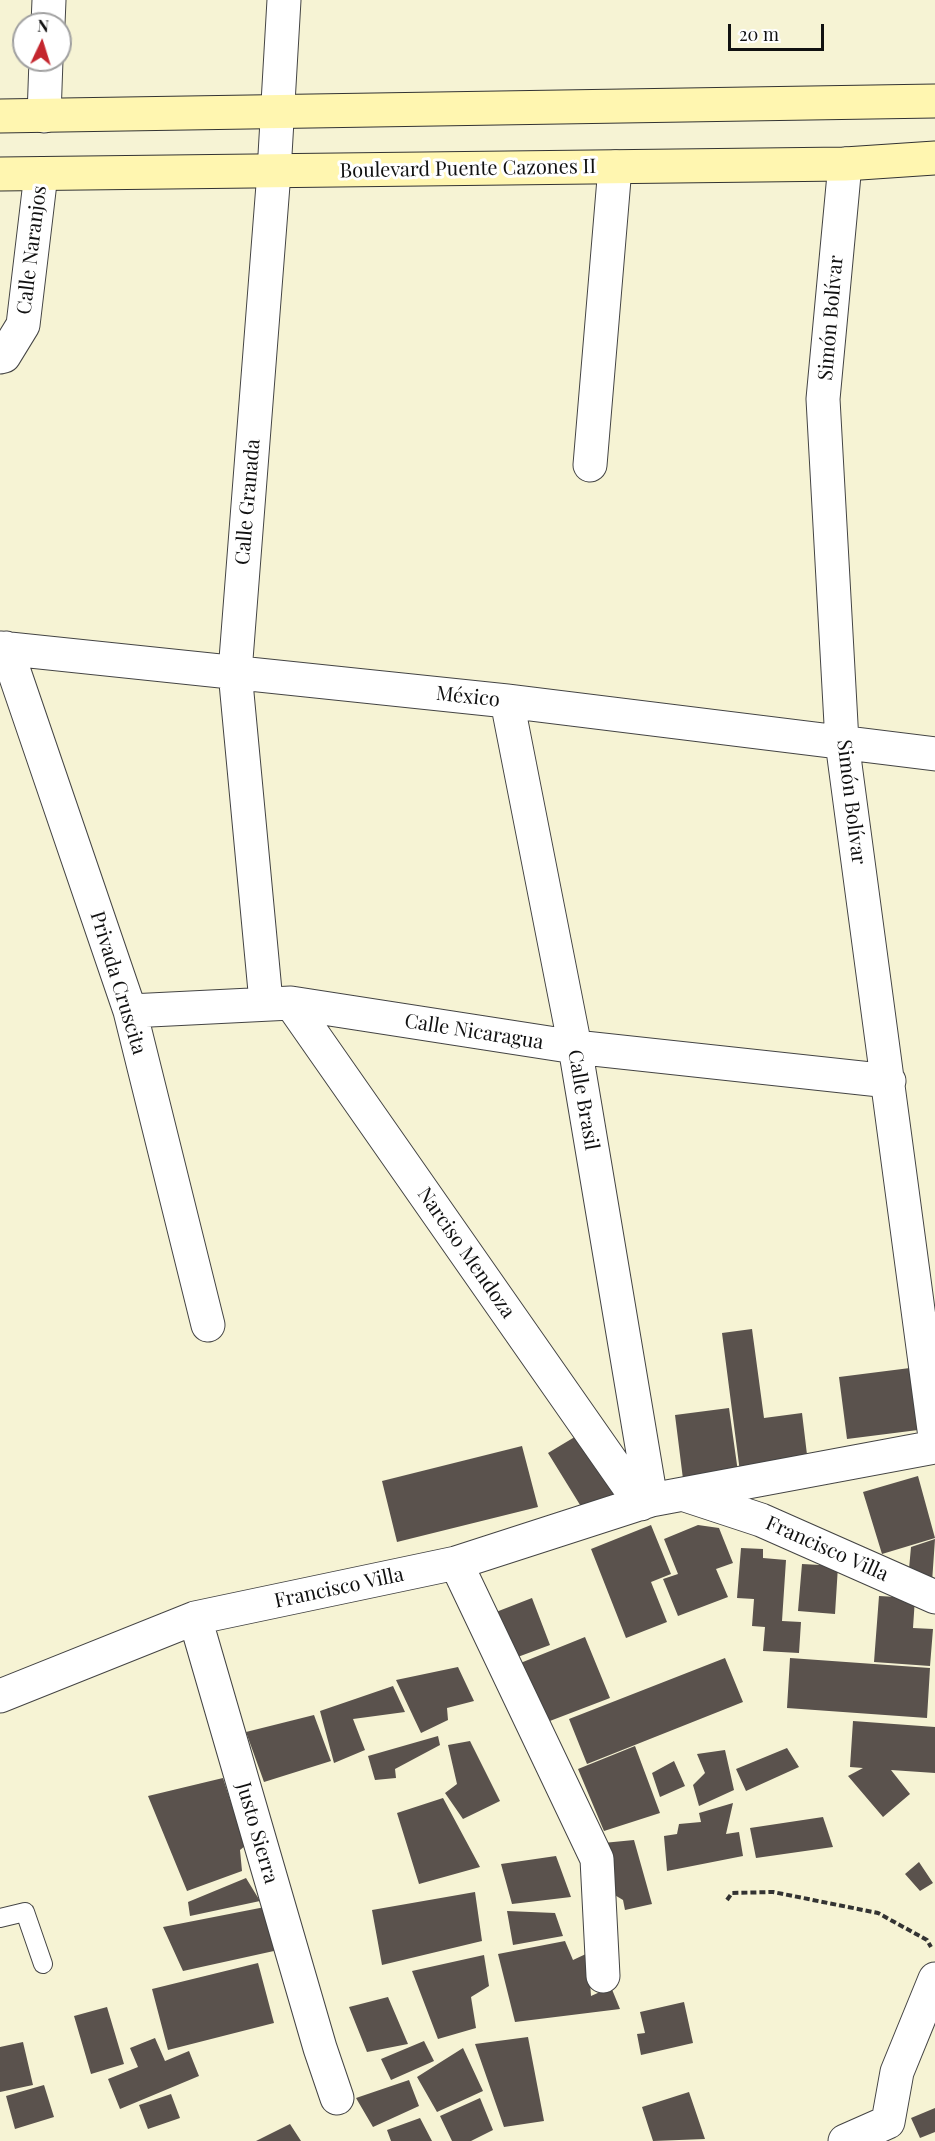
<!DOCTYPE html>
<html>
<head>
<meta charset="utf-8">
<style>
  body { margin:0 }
  #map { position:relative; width:935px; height:2141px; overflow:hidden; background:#fffdf5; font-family:"Playfair Display",serif }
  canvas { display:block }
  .north { position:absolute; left:12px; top:12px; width:60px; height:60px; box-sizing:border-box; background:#fff; border:2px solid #a0a0a0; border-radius:50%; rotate:4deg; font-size:16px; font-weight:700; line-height:24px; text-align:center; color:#111 }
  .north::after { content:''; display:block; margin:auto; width:21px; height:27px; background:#c4262e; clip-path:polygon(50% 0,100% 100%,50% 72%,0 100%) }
  .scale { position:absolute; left:728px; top:24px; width:96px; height:27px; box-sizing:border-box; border:3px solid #111; border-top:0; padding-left:8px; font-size:18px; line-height:21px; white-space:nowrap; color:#111; -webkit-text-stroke:4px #fff; paint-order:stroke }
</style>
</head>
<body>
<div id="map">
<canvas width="935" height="2141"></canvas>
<div class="north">N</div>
<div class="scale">20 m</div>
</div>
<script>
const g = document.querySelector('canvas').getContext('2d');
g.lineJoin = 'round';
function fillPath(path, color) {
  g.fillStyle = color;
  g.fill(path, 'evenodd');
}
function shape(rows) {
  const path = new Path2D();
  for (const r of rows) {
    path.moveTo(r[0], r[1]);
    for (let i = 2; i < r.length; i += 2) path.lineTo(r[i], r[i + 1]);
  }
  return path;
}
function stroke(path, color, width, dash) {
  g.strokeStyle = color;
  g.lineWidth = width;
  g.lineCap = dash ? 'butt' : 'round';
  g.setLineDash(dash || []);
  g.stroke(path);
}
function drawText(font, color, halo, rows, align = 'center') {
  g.font = font + ' "Playfair Display",serif';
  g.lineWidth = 6;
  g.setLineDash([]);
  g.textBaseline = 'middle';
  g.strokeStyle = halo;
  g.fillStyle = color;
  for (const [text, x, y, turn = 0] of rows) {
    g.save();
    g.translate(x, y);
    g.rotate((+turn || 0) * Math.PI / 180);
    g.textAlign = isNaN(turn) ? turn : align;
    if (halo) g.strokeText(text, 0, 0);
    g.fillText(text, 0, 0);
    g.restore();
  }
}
fillPath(shape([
  [0,0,935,0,935,2141,0,2141],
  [24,24,60,24,60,60,24,60]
]), '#f6f3d4');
fillPath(shape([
  [752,1329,764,1418,802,1413,808,1463,740,1472,722,1333],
  [910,1368,918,1430,847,1439,839,1377],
  [729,1408,738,1472,683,1479,675,1415],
  [578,1435,615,1495,585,1513,548,1453],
  [522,1446,538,1507,397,1542,382,1481],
  [918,1476,935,1538,882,1554,863,1492],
  [651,1525,671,1574,651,1582,667,1622,626,1638,591,1549],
  [698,1525,719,1528,733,1563,716,1569,728,1597,678,1616,663,1579,678,1574,664,1539],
  [935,1539,932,1582,908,1580,911,1547],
  [741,1548,763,1549,763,1558,786,1560,782,1621,801,1622,799,1653,763,1651,765,1627,752,1626,754,1599,737,1598],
  [802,1564,838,1566,835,1614,798,1611],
  [879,1596,915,1598,913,1628,933,1629,930,1666,874,1662],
  [532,1598,550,1645,515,1658,496,1612],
  [585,1637,610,1698,542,1724,518,1664],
  [725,1658,743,1702,587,1764,569,1719],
  [790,1658,930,1668,927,1718,787,1708],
  [458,1667,474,1701,447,1708,448,1720,421,1733,396,1680],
  [393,1686,405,1712,353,1719,365,1750,334,1763,320,1711],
  [314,1715,331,1761,264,1782,246,1732],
  [853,1721,935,1727,935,1773,891,1770,910,1794,883,1817,848,1776,863,1768,850,1767],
  [438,1736,440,1745,395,1769,396,1778,375,1780,368,1756],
  [470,1741,500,1801,463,1819,445,1793,457,1784,448,1745],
  [635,1746,660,1813,604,1831,578,1769],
  [787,1748,799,1767,746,1791,736,1769],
  [725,1750,734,1790,699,1806,693,1785,705,1773,697,1754],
  [674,1761,685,1786,660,1797,652,1773],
  [223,1778,245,1846,240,1850,242,1871,187,1891,148,1796],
  [443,1798,480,1867,419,1884,397,1813],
  [733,1803,726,1834,739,1832,743,1856,667,1871,664,1836,677,1834,679,1824,701,1822,699,1813],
  [823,1817,833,1847,756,1858,750,1828],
  [634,1840,652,1904,625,1910,623,1900,613,1894,603,1843],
  [556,1856,571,1897,512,1904,501,1864],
  [919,1862,933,1883,920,1891,905,1874],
  [246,1878,260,1901,190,1916,188,1902],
  [475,1892,482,1941,382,1965,372,1910],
  [270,1906,283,1949,183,1971,163,1927],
  [507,1911,555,1913,563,1936,513,1945],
  [565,1941,573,1960,588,1953,591,1996,611,1987,620,2009,515,2022,498,1954],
  [484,1955,489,1986,471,1997,476,2028,438,2039,412,1971],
  [258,1963,274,2023,168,2050,152,1989],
  [388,1997,408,2044,367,2052,349,2007],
  [684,2002,693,2043,641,2055,637,2034,645,2033,640,2012],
  [107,2007,124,2064,91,2074,74,2016],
  [528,2037,544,2121,504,2127,475,2044],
  [155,2038,165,2061,189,2051,199,2076,120,2109,108,2079,138,2067,130,2048],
  [424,2041,434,2061,391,2080,381,2059],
  [23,2042,33,2085,0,2092,0,2047],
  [463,2048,483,2091,437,2112,417,2077],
  [409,2080,419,2106,373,2127,356,2098],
  [44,2085,54,2117,15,2129,6,2096],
  [689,2092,705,2139,653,2141,642,2107],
  [171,2094,180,2118,148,2129,139,2105],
  [480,2098,493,2130,471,2141,452,2141,440,2116],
  [935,2108,935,2132,920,2138,911,2118],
  [420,2118,432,2141,391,2141,387,2130],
  [290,2124,301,2141,256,2141]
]), '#5a524d');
const lane = shape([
  [0,1918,25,1912,43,1964]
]);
const street = shape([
  [48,24,49,0],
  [44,116,46,60],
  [845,164,823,399,842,742,935,1437],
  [0,357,4,356,23,325,41,174],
  [590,465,615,167],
  [0,648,507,701,935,754],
  [6,648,130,1011,208,1325],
  [507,701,575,1047,651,1500],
  [266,1002,235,672,274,172,284,0],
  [291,1003,641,1504],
  [130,1011,291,1003,575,1047,889,1081],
  [685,1495,761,1520,935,1597],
  [456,1563,597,1859,603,1976],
  [195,1618,320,2048,337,2098],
  [0,1696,195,1618,456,1563,651,1500,935,1447],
  [888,2122,897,2072,935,1979],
  [845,2141,888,2122]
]);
const secondary = shape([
  [0,116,935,101],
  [0,174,845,164,935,158]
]);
stroke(lane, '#444', 20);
stroke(street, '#444', 35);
stroke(secondary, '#333', 35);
stroke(shape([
  [727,1900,732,1893,773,1892,878,1913,927,1940,931,1947]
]), '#333', 4, [6, 3]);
stroke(lane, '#fff', 18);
stroke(street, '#fff', 33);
stroke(secondary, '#fff6b0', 33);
drawText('20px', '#111', '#fff', [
  ["Boulevard Puente Cazones II",468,169,-1],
  ["Calle Naranjos",32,250,-83],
  ["Simón Bolívar",831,318,-85],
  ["Calle Granada",248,502,-85],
  ["México",468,697,6],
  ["Simón Bolívar",851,802,83],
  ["Privada Cruscita",118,983,73],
  ["Calle Nicaragua",474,1032,9],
  ["Calle Brasil",583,1100,80],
  ["Narciso Mendoza",466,1253,55],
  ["Francisco Villa",827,1549,24],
  ["Francisco Villa",339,1588,-12],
  ["Justo Sierra",257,1833,74]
]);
</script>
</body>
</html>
